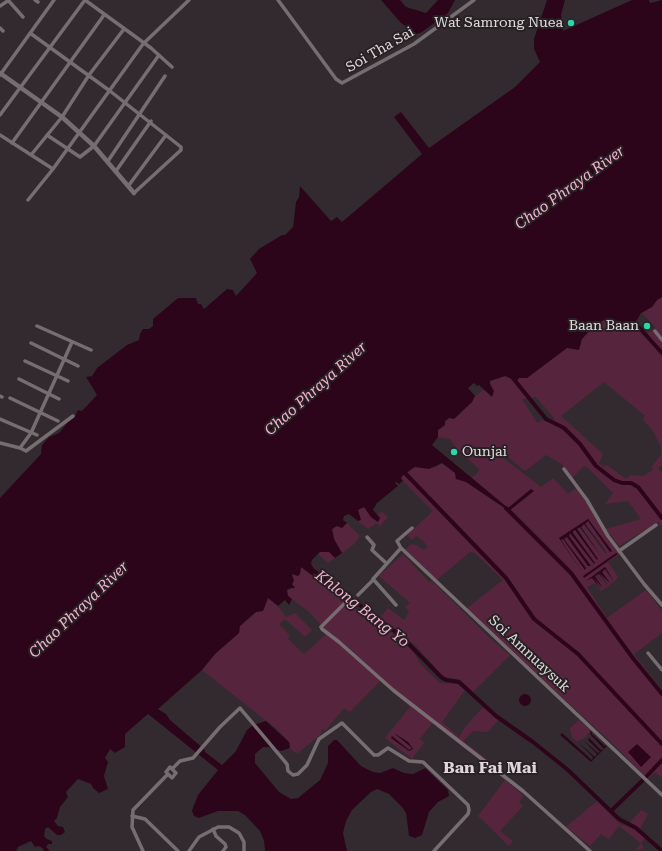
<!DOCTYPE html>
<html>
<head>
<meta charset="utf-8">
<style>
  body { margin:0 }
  canvas { display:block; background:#322a2e }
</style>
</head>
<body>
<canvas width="662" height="851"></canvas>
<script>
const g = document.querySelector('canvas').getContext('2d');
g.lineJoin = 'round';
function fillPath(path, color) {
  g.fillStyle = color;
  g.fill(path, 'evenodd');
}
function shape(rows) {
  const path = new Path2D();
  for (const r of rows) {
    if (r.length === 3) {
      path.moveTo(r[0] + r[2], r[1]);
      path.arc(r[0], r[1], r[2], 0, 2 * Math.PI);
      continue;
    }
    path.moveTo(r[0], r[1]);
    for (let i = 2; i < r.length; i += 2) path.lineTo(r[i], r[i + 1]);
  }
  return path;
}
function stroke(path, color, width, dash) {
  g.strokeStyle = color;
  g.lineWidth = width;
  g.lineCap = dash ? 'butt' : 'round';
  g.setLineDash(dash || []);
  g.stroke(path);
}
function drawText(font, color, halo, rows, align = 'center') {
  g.font = font + ' "Roboto Serif",serif';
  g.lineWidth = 4;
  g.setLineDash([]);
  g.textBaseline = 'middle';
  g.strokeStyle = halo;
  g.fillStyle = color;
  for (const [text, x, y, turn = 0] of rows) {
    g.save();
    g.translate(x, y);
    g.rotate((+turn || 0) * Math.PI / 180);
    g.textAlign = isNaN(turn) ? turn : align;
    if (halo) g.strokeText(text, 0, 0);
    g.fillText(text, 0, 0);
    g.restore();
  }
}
fillPath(shape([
  [662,297,662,351,646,334,656,328,642,313,652,307,657,300],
  [604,320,621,321,623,326,634,323,662,356,662,465,658,468,662,473,662,526,658,522,619,546,606,529,641,519,628,501,605,504,613,493,587,467,584,466,572,478,562,464,546,455,525,471,501,451,498,454,541,487,553,478,568,494,576,488,589,506,596,520,620,554,608,562,618,577,615,581,601,591,595,583,587,587,607,618,646,590,662,611,662,633,634,654,662,691,662,757,647,774,662,761,662,778,655,772,648,779,613,744,466,609,503,580,475,553,470,552,437,580,405,550,411,544,416,545,424,550,428,546,417,536,412,540,407,535,433,511,400,478,415,466,434,468,442,463,455,473,456,479,466,482,509,511,533,491,531,489,508,508,471,479,480,470,458,450,450,439,438,437,438,430,442,428,449,418,454,419,468,405,475,396,485,389,492,396,490,381,505,376,509,378,527,378,567,348,582,339,594,326],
  [604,382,645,416,643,420,653,431,661,447,661,455,652,466,653,470,643,476,631,475,626,479,607,465,604,467,599,463,603,454,561,416],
  [536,397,554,418,553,424,542,420,537,423,522,399],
  [588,519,612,551,610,552,588,521,585,523,606,551,606,555,584,524,581,527,603,557,579,527,576,529,598,561,575,530,573,531,573,533,595,563,570,533,569,536,591,566,588,566,567,536,564,539,585,569,563,539,561,540,582,572,560,538],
  [605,567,613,581,605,570,602,572,610,583,600,572,599,573,608,584,607,585,599,574,597,574,605,586,596,575,595,576,597,580,593,577,602,589,592,578,586,581],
  [361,507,367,509,371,517,377,522,380,518,377,515,382,512,388,517,380,526,376,523,368,529,358,521,360,520,358,510],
  [347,523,360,536,354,544,342,553,334,539,332,528,337,526,342,528],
  [320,551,329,552,335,558,328,563,317,553],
  [403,554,429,582,432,581,491,639,510,655,473,692,459,679,444,677,416,646,380,618,388,608,404,620,409,612,405,607,410,603,379,576],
  [300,567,335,589,342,601,367,615,401,640,413,651,420,664,440,683,457,684,465,690,442,722,459,737,465,727,483,707,499,719,488,732,473,731,463,741,500,769,497,773,432,723,420,739,424,743,412,759,385,738,410,707,380,681,350,712,344,708,325,731,322,729,321,734,298,753,294,752,290,748,290,743,278,730,202,670,215,654,239,633,240,626,256,612,263,611,268,598,276,604,286,617,295,613,312,630,305,637,285,619,279,624,290,636,288,639,304,654,325,635,325,628,320,624,309,612,288,596,287,590,295,588,292,583,294,581,292,574,298,576,300,574],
  [394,733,408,742,413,748,409,751,391,738,392,736,409,750,412,748],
  [579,720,591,730,585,738,577,741,572,738,570,728],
  [505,780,524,796,519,802,523,806,500,831,513,841,509,846,478,816],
  [597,801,620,824,634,829,646,837,641,843,644,848,635,851,641,843,619,826,609,839,601,834,590,846,566,827],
  [641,810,648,814,640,829,630,822]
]), '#57243e');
fillPath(shape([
  [381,0,400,0,406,7,426,13,438,0,455,0,448,13,422,32,417,34,401,23],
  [547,0,565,0,561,15,563,31,632,0,649,0,650,3,662,0,662,297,657,300,652,307,641,313,635,323,622,326,621,321,604,320,594,326,582,339,579,350,567,348,527,378,519,378,517,381,505,376,490,381,490,384,494,391,492,397,479,385,477,386,474,383,468,388,475,396,472,402,454,419,449,418,445,421,445,425,438,430,438,437,432,445,508,508,531,489,534,491,509,511,466,482,456,479,455,473,442,463,429,469,415,467,403,475,401,478,403,481,399,484,396,482,395,483,398,486,377,503,373,510,380,518,378,522,371,517,364,507,358,510,361,520,358,521,349,514,344,516,343,520,347,523,342,528,337,526,332,529,334,539,342,553,335,558,329,552,320,552,312,560,311,564,314,569,313,576,301,567,300,574,298,576,292,574,294,581,292,584,295,588,291,588,287,590,288,596,292,599,289,605,285,600,278,606,268,598,263,611,256,612,240,626,239,633,215,654,202,670,158,709,166,714,170,720,204,749,205,752,222,765,236,751,247,730,253,725,266,721,289,742,290,748,281,751,269,747,263,747,255,754,255,763,279,792,291,799,298,798,320,780,328,763,328,746,334,740,337,740,361,766,373,772,380,773,393,768,404,773,413,774,425,768,448,790,449,796,438,802,429,812,422,835,415,838,409,836,406,813,402,807,389,794,377,789,371,792,352,810,346,821,343,833,347,851,265,851,264,841,260,831,245,815,238,811,218,811,199,818,194,816,192,811,194,805,198,795,218,770,148,714,125,734,125,747,115,753,110,749,105,758,108,762,104,776,108,789,99,793,93,788,91,784,78,779,66,792,68,797,60,807,57,818,54,821,58,826,63,827,65,832,61,835,57,835,48,827,45,829,44,836,47,839,52,841,52,844,48,844,45,849,38,846,35,847,31,841,18,847,16,851,0,851,0,498,41,454,42,445,49,437,59,433,68,422,74,418,78,410,82,411,97,395,86,377,92,376,97,368,127,345,139,340,140,334,143,329,149,329,153,326,153,319,178,298,196,298,198,304,201,304,204,309,227,289,233,290,236,296,257,273,250,259,259,249,282,235,285,235,293,227,296,202,299,197,300,186,331,221,337,217,342,222,422,154,394,117,401,112,429,148,515,87,540,62,534,49,534,39],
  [588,519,612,551,610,552,588,521,585,524,608,555,584,524,581,527,602,558,580,527,577,529,598,559,597,560,575,530,573,531,573,533,595,563,594,564,570,533,569,536,591,566,588,566,567,537,564,539,586,568,585,570,563,539,561,540,582,572,559,538],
  [616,553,618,554,584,578,583,576],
  [605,567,614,581,605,569,602,572,610,583,599,573,607,585,599,574,597,575,605,586,597,575,595,576,603,588,593,577,601,589,592,578,586,581],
  [525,700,6],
  [591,730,592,734,605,746,607,746,591,762,560,735,562,733,592,760,593,757,578,742,595,757,597,754,583,740,598,753,600,752,588,740,589,738,601,750,604,749,590,734],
  [394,733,408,742,413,749,409,751,391,738,392,736,409,750,412,748],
  [637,744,651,757,641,767,628,752]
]), '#2d051b');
stroke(shape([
  [635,323,662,353],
  [512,377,546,419,564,428,580,444,596,466,614,480,622,483,631,483,638,487,662,518],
  [403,471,506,578,534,619,578,654,662,744],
  [506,508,571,573,632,657,662,694],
  [310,568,401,636,441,677,446,680,459,682,496,716,533,742,568,770,619,819,636,828,662,851],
  [646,777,662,760],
  [612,810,643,780],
  [45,849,47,851]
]), '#2d051b', 4);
stroke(shape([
  [8,0,23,17],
  [35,0,38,2],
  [85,0,151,48,172,67],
  [278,0,336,79,342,83,414,44,474,0],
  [0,6,9,0],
  [0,28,3,31],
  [30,33,110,91,181,147,181,150,134,193],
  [0,75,54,0],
  [0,115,85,0],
  [0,135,53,169],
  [47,135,80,157,94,146,159,55],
  [12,143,104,15],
  [31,155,62,117,89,75,124,29],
  [108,161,165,76],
  [116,171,151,121],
  [129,185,166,135],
  [28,200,53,169,143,44,189,0],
  [37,326,91,350],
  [655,331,662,340],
  [31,343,78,366],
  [25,361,68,381],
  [19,379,59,399],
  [0,396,2,397],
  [10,398,58,421],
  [0,419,37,435],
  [0,443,20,448,26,451,73,416],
  [20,448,31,433,72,342],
  [564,469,587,500,608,536,644,584,662,605],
  [412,528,397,541,401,548,662,795],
  [367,537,374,545,372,550,386,563],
  [619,551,656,525],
  [358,595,373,580],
  [344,604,321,627,322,629,339,642,393,690,523,791,590,851],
  [396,605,373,579,401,548],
  [648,653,662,670],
  [170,767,176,773,172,778,166,772,170,767],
  [172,769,180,761,193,758,220,727,240,708,287,764,288,771,293,775,298,774,307,765,319,739,342,723,374,755,378,755,388,748,409,761,423,762,468,805,469,810,468,814,434,851],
  [132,816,145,819,178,851],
  [213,829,216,836,225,844,226,847,223,851],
  [143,851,132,827,133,810,168,774],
  [189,851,199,837,218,827,229,827,239,833,244,842,244,851]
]), '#766d71', 3.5);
stroke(shape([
  [0,73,62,117,94,146,134,193]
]), '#766d71', 4.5);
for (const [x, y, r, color] of [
  [571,23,4,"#2cd5ab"],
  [647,326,4,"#2cd5ab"],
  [454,452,4,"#2cd5ab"]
]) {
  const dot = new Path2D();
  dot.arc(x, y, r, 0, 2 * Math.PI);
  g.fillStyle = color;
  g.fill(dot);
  stroke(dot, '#282124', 1.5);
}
drawText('14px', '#e0dadc', '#282124', [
  ["Wat Samrong Nuea",563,23],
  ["Baan Baan",639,326],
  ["Ounjai",462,452,"left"]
], 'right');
drawText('14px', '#e0dadc', '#282124', [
  ["Soi Tha Sai",380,50,-30],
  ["Soi Amnuaysuk",529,654,43]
]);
drawText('italic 15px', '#f6b1cf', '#282124', [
  ["Chao Phraya River",570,188,-36],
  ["Chao Phraya River",316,389,-42],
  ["Khlong Bang Yo",362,609,38],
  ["Chao Phraya River",79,610,-44]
]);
drawText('bold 16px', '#e0d5da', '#282124', [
  ["Ban Fai Mai",490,768]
]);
</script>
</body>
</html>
